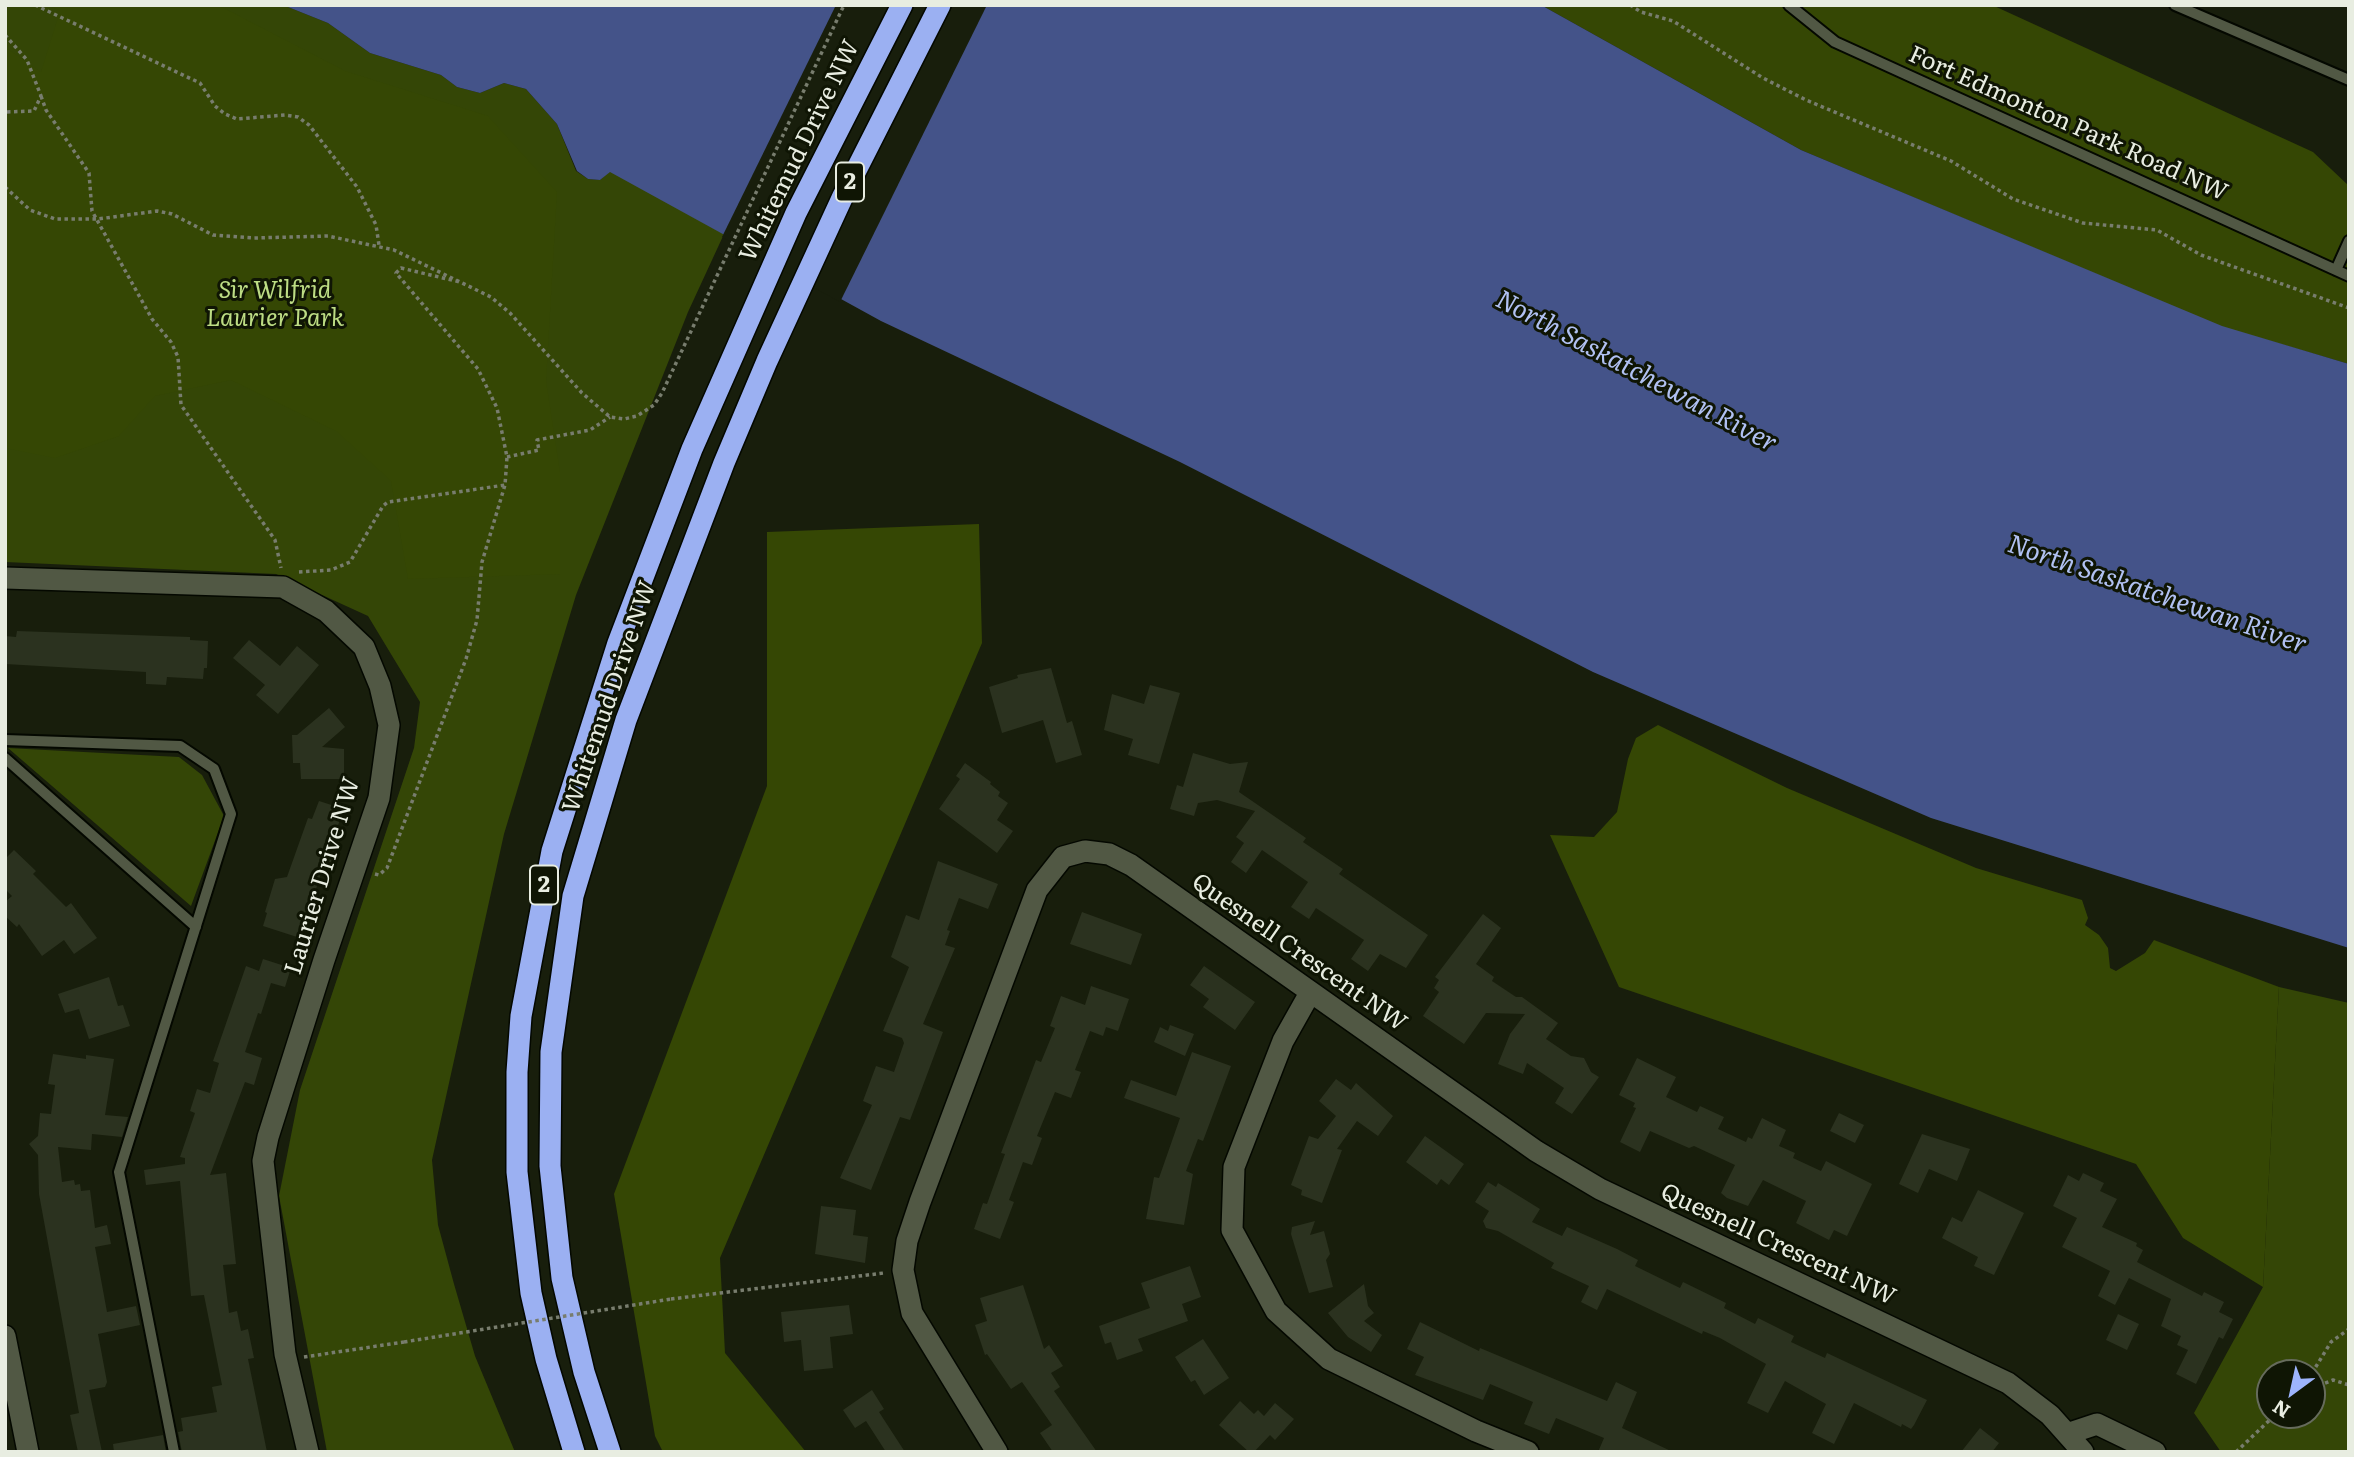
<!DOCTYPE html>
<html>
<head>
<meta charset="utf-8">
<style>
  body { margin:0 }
  #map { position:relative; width:2354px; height:1457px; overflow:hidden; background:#181e0c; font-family:Literata,serif }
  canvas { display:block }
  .frame { position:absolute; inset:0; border:7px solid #e8ede1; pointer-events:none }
  .north { position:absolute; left:2256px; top:1359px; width:70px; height:70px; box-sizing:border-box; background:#0f1504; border:2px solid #666b5c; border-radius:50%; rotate:213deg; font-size:19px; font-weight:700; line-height:28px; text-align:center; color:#e8ede1 }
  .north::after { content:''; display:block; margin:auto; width:24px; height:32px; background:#9db4fd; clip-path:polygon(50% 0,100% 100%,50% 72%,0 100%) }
</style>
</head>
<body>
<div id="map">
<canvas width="2354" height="1457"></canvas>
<div class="frame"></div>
<div class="north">N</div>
</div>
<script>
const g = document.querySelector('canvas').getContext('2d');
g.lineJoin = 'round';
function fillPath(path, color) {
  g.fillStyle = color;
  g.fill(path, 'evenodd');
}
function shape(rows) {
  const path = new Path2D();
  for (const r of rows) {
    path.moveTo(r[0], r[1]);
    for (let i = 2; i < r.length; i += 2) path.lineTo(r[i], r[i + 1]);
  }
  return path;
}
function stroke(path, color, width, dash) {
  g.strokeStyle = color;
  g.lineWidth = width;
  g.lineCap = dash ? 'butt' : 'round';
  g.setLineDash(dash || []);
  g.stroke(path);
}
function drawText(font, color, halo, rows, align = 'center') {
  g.font = font + ' Literata,serif';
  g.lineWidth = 6;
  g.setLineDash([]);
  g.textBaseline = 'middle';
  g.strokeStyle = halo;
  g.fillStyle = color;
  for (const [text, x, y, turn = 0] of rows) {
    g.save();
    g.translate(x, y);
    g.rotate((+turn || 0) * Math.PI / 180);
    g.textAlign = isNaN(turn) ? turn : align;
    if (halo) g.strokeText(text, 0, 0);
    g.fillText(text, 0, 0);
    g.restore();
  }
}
fillPath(shape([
  [5,5,283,5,328,23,370,53,441,75,457,87,480,93,504,83,526,89,557,124,576,171,588,179,600,180,610,171,724,234,688,312,576,595,504,834,432,1160,438,1225,454,1284,475,1356,515,1452,327,1452,279,1196,300,1090,414,748,420,702,368,616,276,574,5,562],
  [8,748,179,757,202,775,224,816,191,906],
  [2279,987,2349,1003,2349,1452,2221,1452,2194,1413,2263,1287],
  [2270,1373,2312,1373,2312,1415,2270,1415]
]), '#344606');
fillPath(shape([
  [49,5,218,5,345,71,488,116,557,192,546,381,560,472,560,574,408,579,391,481,336,431,231,380,155,396,119,436,55,458,5,448,5,47,41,72,60,11],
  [1541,5,1992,5,2313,152,2349,186,2349,364,2222,327,1801,150],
  [979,524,982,643,720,1258,725,1353,806,1452,663,1452,655,1436,614,1194,767,786,767,532],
  [1658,725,1787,788,1976,868,2082,900,2088,918,2085,925,2099,935,2108,948,2110,968,2116,971,2145,953,2154,940,2279,987,2263,1287,2183,1238,2136,1164,1619,987,1550,835,1594,837,1617,812,1628,759,1636,738]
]), '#354704');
fillPath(shape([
  [283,5,1541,5,1801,150,2222,326,2349,364,2349,948,1931,818,1593,672,1180,462,881,321,610,172,600,180,588,179,577,171,557,124,526,89,504,83,480,93,457,87,441,75,370,53,328,23]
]), '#445389');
fillPath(shape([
  [836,5,987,5,840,302,722,237]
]), '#181e0c');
fillPath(shape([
  [17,631,190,637,190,640,208,641,207,668,204,668,203,679,167,677,166,685,146,684,146,672,5,664,5,636,16,637],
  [249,640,280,666,297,646,319,665,278,714,256,695,265,685,233,658],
  [1051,668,1067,723,1072,721,1082,755,1056,763,1043,720,1002,733,989,687,1018,678,1017,675],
  [1150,685,1180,693,1159,764,1128,755,1133,739,1104,730,1112,694,1144,704],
  [329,708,345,727,322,747,344,749,344,779,301,779,300,763,293,763,292,735,297,735],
  [1193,753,1230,764,1248,762,1239,792,1306,838,1303,842,1343,869,1339,874,1428,935,1406,968,1380,954,1368,971,1351,959,1364,940,1316,908,1309,919,1291,907,1308,882,1262,850,1246,873,1231,862,1244,843,1236,837,1255,811,1217,800,1198,803,1194,816,1170,809,1177,785,1183,787],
  [965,763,991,782,990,784,1000,792,998,796,1008,803,997,820,1013,831,997,853,939,809,960,779,956,776],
  [319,801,344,809,337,828,343,830,332,863,325,861,305,923,302,921,297,937,263,926,267,913,265,912,275,879,287,877,308,818,312,819],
  [14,850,36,871,33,874,66,907,71,903,97,938,74,954,64,940,42,956,19,924,17,927,5,916,5,902,12,896,5,889,5,859],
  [938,861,998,884,988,909,959,898,947,930,950,931,945,945,955,948,923,1024,943,1032,910,1120,900,1117,871,1190,840,1178,872,1105,863,1101,876,1066,894,1072,904,1043,902,1038,883,1031,909,967,891,957,906,915,919,920],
  [1082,912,1142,934,1131,965,1070,944],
  [1483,914,1501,928,1476,964,1494,977,1492,981,1516,997,1522,997,1558,1023,1546,1039,1571,1056,1584,1058,1591,1072,1599,1077,1572,1114,1555,1103,1564,1088,1527,1063,1523,1074,1498,1064,1510,1034,1525,1014,1486,1013,1464,1044,1423,1016,1439,992,1434,988,1439,980,1435,977],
  [263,959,291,968,285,987,271,983,261,1014,258,1013,245,1052,262,1058,254,1085,245,1082,210,1175,226,1173,236,1264,223,1265,229,1313,237,1311,241,1331,248,1329,254,1358,248,1359,267,1452,182,1452,178,1432,183,1431,181,1418,217,1412,212,1387,222,1385,204,1295,191,1296,180,1181,146,1185,144,1170,185,1164,185,1158,180,1157,195,1113,190,1111,197,1089,210,1093,219,1063,213,1061,246,966,259,971],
  [1204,966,1255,1002,1235,1030,1203,1007,1209,999,1190,985],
  [109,977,118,1006,123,1005,130,1026,89,1039,79,1009,65,1013,58,994],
  [1091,986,1129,999,1118,1031,1106,1027,1103,1036,1090,1031,1075,1070,1081,1072,1071,1098,1055,1092,1037,1136,1042,1138,1032,1165,1023,1162,1009,1200,1014,1202,1000,1239,974,1229,983,1203,987,1204,1005,1154,1001,1153,1036,1060,1041,1062,1055,1028,1050,1026,1061,996,1085,1005],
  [1170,1025,1194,1034,1185,1056,1154,1042,1160,1027,1168,1031],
  [1192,1052,1231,1066,1203,1141,1198,1139,1186,1171,1193,1174,1184,1225,1146,1219,1154,1177,1159,1178,1180,1118,1124,1098,1131,1080,1176,1096],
  [53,1054,86,1059,86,1055,114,1059,105,1115,128,1117,122,1137,92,1134,91,1150,58,1147,62,1182,74,1180,75,1185,80,1184,81,1191,90,1190,95,1228,107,1225,111,1244,95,1247,107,1312,136,1306,140,1325,98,1334,107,1382,105,1387,89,1390,102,1452,78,1452,70,1415,79,1413,39,1194,38,1155,29,1144,38,1136,40,1113,51,1114,55,1085,48,1084],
  [1637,1058,1676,1077,1666,1097,1697,1112,1700,1106,1724,1117,1718,1129,1746,1142,1748,1137,1752,1139,1762,1118,1786,1130,1779,1146,1795,1153,1793,1158,1821,1171,1826,1161,1872,1184,1847,1236,1834,1230,1829,1240,1796,1223,1806,1201,1763,1180,1748,1206,1727,1198,1721,1193,1735,1165,1694,1146,1689,1148,1650,1131,1640,1152,1620,1142,1636,1108,1633,1107,1635,1103,1619,1095],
  [1336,1079,1351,1090,1356,1083,1393,1116,1378,1136,1357,1121,1337,1149,1342,1150,1322,1203,1301,1195,1302,1190,1291,1185,1309,1136,1318,1139,1336,1116,1319,1101],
  [1839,1113,1864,1125,1855,1143,1830,1131],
  [1922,1134,1970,1149,1957,1181,1929,1169,1918,1193,1899,1184],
  [1425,1136,1464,1164,1449,1185,1441,1179,1437,1185,1406,1162],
  [2083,1173,2104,1183,2100,1191,2117,1199,2102,1227,2137,1243,2136,1246,2143,1250,2137,1262,2202,1296,2204,1292,2224,1302,2219,1312,2233,1319,2223,1339,2219,1337,2196,1384,2176,1374,2188,1350,2177,1345,2181,1336,2161,1326,2171,1299,2129,1278,2115,1305,2098,1296,2110,1271,2062,1247,2077,1218,2053,1206,2068,1175,2079,1181],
  [1488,1182,1496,1187,1498,1183,1540,1209,1532,1222,1562,1236,1567,1227,1617,1249,1638,1260,1635,1266,1680,1288,1683,1282,1726,1303,1724,1308,1755,1324,1758,1318,1794,1336,1791,1342,1825,1358,1827,1353,1927,1400,1914,1425,1911,1429,1902,1424,1901,1427,1854,1403,1834,1444,1812,1433,1826,1404,1785,1381,1768,1413,1747,1403,1766,1364,1720,1338,1703,1331,1702,1334,1607,1289,1597,1310,1581,1302,1589,1286,1551,1268,1554,1263,1498,1231,1486,1228,1483,1221,1489,1211,1475,1202],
  [1978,1190,2024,1213,1994,1275,1974,1266,1978,1257,1942,1238,1952,1217,1962,1222],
  [821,1206,856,1210,853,1235,868,1237,865,1263,815,1254],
  [1315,1221,1310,1235,1324,1231,1330,1254,1326,1260,1333,1287,1309,1293,1291,1234,1292,1227],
  [1190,1266,1201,1297,1182,1304,1188,1321,1138,1339,1143,1351,1117,1360,1111,1342,1105,1344,1099,1326,1150,1308,1141,1283],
  [1364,1284,1368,1306,1374,1313,1364,1321,1382,1335,1371,1352,1348,1337,1328,1313],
  [1023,1285,1044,1349,1049,1345,1063,1366,1051,1373,1060,1387,1054,1391,1097,1452,1053,1452,1040,1433,1052,1425,1022,1382,1011,1389,987,1354,985,1355,975,1325,987,1321,980,1298],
  [849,1305,853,1334,830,1337,833,1368,804,1371,801,1340,784,1342,781,1312],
  [2118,1314,2139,1324,2127,1350,2106,1340],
  [1420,1322,1479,1351,1480,1348,1607,1401,1616,1382,1637,1392,1622,1428,1673,1452,1598,1452,1604,1438,1556,1418,1549,1434,1524,1424,1533,1402,1490,1384,1483,1400,1415,1375,1424,1357,1407,1349],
  [1203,1339,1229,1378,1204,1395,1195,1380,1191,1382,1175,1357],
  [872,1390,884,1409,879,1412,905,1452,886,1452,866,1421,855,1428,843,1410],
  [1240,1401,1254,1414,1258,1410,1264,1416,1275,1403,1294,1419,1275,1440,1270,1435,1254,1452,1249,1452,1219,1425],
  [1980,1428,1999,1443,1992,1452,1961,1452],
  [163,1435,166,1452,114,1452,113,1444]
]), '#2b321f');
const lane = shape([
  [1789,5,1835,42,2349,276],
  [2175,5,2349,80],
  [2336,270,2349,241],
  [5,740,180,746,214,769,231,814,119,1172,174,1452],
  [5,758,196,927]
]);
const street = shape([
  [5,578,283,587,326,611,364,647,380,686,389,725,379,798,324,960,268,1137,263,1161,285,1354,308,1452],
  [1310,993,1283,1041,1234,1167,1232,1230,1276,1311,1329,1359,1476,1431,1528,1452],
  [5,1336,28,1452],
  [2067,1434,2097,1424,2155,1452],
  [997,1452,912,1313,903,1270,907,1241,920,1202,1037,890,1063,857,1085,851,1109,854,1131,865,1536,1151,1600,1189,2008,1383,2050,1415,2083,1452]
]);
const highway = shape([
  [574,1452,546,1359,531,1293,517,1172,517,1072,521,1016,552,851,618,643,692,449,796,213,902,5],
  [610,1452,584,1372,562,1278,550,1166,551,1052,573,896,626,720,724,463,767,361,843,196,940,5]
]);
stroke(lane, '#040800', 14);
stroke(street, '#040800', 24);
stroke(highway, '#040800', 24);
stroke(shape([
  [35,5,200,83,215,106,225,114,237,119,285,115,298,117,309,125,357,187,376,225,379,245],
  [1630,5,1641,12,1673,21,1763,78,1806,100,1951,161,2013,199,2083,223,2157,230,2201,255,2349,308],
  [5,35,27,60,41,96,34,111,5,112],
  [41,96,46,110,89,173,92,211,152,319,171,342,178,357,181,405,275,540,281,568],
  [5,187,30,210,55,219,98,219,157,211,172,214,213,235,254,238,328,236,394,250,491,297,510,313,582,393,610,417,624,419,637,416,654,405,662,393,844,5],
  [507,457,539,450,537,440,590,430,610,417],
  [299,572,331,570,350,562,383,506,388,502,505,485],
  [375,874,379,875,387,868,466,659,477,620,482,562,505,485,507,457,497,408,478,369,396,273,401,268,460,282],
  [671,1299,884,1273],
  [304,1357,404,1342],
  [2312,1373,2331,1342,2349,1329],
  [2312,1388,2333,1380,2349,1385],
  [2236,1452,2275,1415]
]), '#787d6e', 3.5, [3.5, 3.5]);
stroke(lane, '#515844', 10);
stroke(street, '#515844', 21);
stroke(highway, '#9bb0f2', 21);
stroke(shape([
  [404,1342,671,1299]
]), '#787d6e', 3.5, [3.5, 3.5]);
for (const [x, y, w] of [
  [850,182,28],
  [544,885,28]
]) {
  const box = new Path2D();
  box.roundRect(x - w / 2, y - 19.5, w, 39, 5);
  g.fillStyle = '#0f1504';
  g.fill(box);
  stroke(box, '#e8ede1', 2);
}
drawText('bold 23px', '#e8ede1', null, [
  ["2",850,182],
  ["2",544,885]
]);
drawText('24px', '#e8ede1', '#0f1504', [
  ["Fort Edmonton Park Road NW",2068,124,24],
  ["Whitemud Drive NW",800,151,-64],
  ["Whitemud Drive NW",610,697,-71],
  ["Laurier Drive NW",323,876,-73],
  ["Quesnell Crescent NW",1299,953,35],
  ["Quesnell Crescent NW",1778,1245,25]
]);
drawText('italic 24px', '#bddd84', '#0f1504', [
  ["Sir Wilfrid",275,291],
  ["Laurier Park",275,319]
]);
drawText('italic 26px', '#b1c1f2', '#0f1504', [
  ["North Saskatchewan River",1636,372,28],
  ["North Saskatchewan River",2157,595,19]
]);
</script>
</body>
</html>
